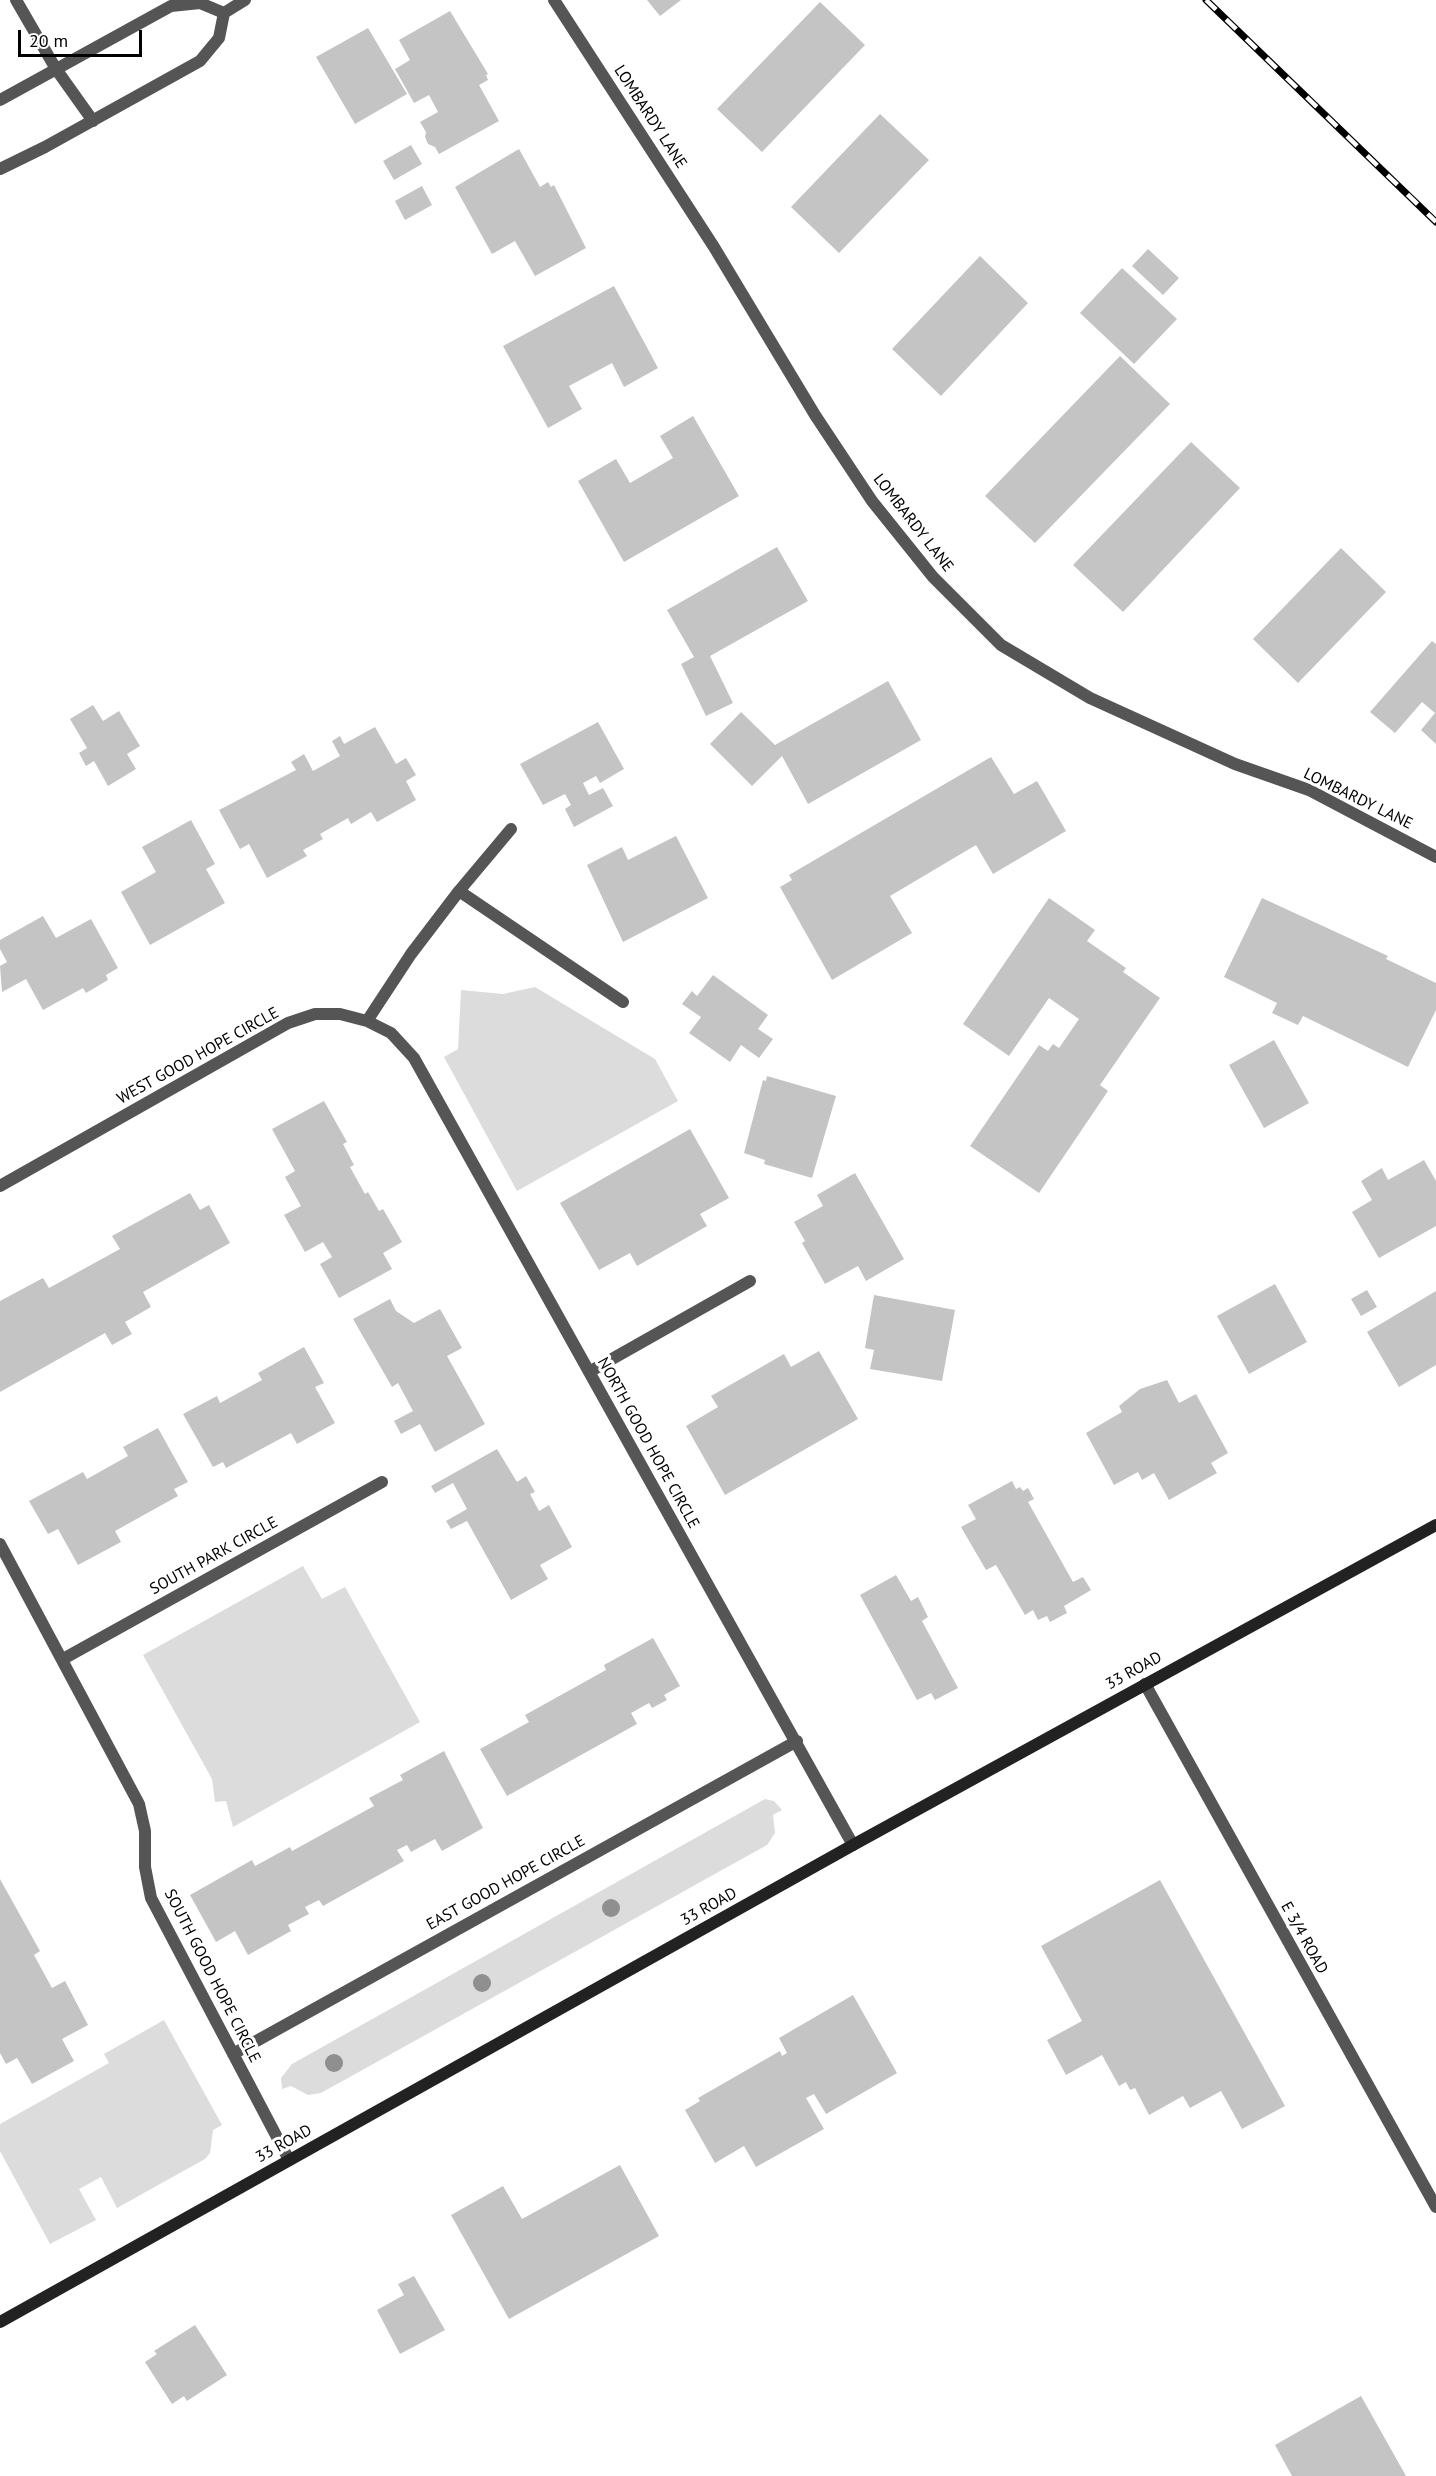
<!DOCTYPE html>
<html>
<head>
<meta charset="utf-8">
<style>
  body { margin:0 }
  #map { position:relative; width:1436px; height:2476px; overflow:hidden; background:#fff; font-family:"PT Sans",sans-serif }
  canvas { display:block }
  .scale { position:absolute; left:18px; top:30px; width:124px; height:27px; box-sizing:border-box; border:3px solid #000; border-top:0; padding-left:8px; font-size:18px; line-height:21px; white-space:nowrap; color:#000; -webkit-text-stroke:4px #fff; paint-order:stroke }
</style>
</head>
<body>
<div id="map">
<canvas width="1436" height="2476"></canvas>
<div class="scale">20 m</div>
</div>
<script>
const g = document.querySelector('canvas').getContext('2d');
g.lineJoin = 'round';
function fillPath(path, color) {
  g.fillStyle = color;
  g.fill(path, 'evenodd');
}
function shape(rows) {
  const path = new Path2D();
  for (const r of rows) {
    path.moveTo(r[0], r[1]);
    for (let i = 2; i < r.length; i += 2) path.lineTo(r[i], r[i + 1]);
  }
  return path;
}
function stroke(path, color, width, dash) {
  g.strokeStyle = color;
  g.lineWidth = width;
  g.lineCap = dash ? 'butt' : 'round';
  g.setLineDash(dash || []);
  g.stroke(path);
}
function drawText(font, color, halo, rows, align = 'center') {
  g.font = font + ' "PT Sans",sans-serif';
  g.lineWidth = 6;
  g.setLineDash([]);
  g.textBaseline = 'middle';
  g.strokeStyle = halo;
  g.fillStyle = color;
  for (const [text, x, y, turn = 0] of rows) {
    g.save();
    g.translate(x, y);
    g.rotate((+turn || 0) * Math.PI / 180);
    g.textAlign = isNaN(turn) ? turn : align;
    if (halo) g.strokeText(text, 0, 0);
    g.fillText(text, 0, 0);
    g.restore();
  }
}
fillPath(shape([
  [535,987,655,1059,678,1101,517,1191,444,1057,458,1049,461,990,503,994],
  [303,1566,322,1599,345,1587,420,1722,233,1827,226,1801,215,1802,212,1779,143,1655],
  [765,1799,774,1801,782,1810,773,1815,775,1833,767,1845,321,2093,308,2095,291,2086,282,2089,281,2078,292,2064],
  [164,2020,222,2125,213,2130,210,2153,205,2159,117,2208,101,2177,79,2189,96,2220,50,2244,0,2151,0,2124,109,2063,104,2054]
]), '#dcdcdc');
fillPath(shape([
  [647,0,681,0,660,16],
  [820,2,865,45,762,152,717,109],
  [450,11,488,74,486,75,488,80,479,85,499,121,439,154,435,147,428,144,425,137,426,132,420,122,438,112,429,95,414,103,395,69,410,60,399,40],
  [368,28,407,94,355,124,316,57],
  [880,114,929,160,839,253,791,207],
  [411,145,422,164,394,180,383,161],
  [519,149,540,187,548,182,551,187,554,185,586,248,535,276,515,241,492,254,455,187],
  [422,186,432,205,405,220,395,201],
  [1148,249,1179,278,1163,295,1132,266],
  [980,256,1028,303,941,396,892,349],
  [1122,268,1177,319,1134,364,1080,313],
  [614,286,658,368,624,387,612,363,569,386,582,409,548,428,503,346],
  [1120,356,1170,404,1035,543,985,496],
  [693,416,739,496,624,562,578,481,616,459,630,483,673,458,660,436],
  [1191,442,1240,488,1123,612,1073,565],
  [777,547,808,601,710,656,733,703,706,716,681,664,694,657,667,610],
  [1341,548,1386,592,1298,683,1253,639],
  [1432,641,1436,644,1436,744,1421,730,1435,713,1422,702,1395,733,1370,712],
  [888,681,921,740,808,804,782,756,752,786,710,744,741,712,775,745],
  [93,705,103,721,119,711,140,746,127,754,136,769,108,786,94,761,86,766,79,753,87,748,70,719],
  [598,722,624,769,600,783,596,776,583,783,589,795,603,788,613,806,574,827,565,809,571,805,565,794,543,805,520,764],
  [375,727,396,764,406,758,416,775,406,781,416,800,377,822,371,812,351,824,348,818,320,834,323,839,303,850,307,856,267,878,249,844,240,849,219,810,296,770,291,762,304,754,313,771,340,756,332,741,340,736,344,744],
  [991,757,1014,794,1037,781,1066,831,993,874,976,845,890,896,912,933,832,980,780,887,792,880,789,875],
  [191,820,215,864,206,869,225,903,150,945,121,892,156,872,142,847],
  [676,836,708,898,623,942,587,865,622,847,628,860],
  [1049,898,1095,930,1087,941,1126,968,1123,972,1160,998,1100,1085,1108,1091,1039,1193,970,1146,1039,1045,1048,1051,1053,1044,1059,1048,1079,1019,1049,998,1009,1056,963,1024],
  [1262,898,1388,956,1386,959,1436,983,1436,1010,1408,1067,1303,1016,1298,1025,1272,1013,1277,1003,1224,977],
  [43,916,56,938,91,919,118,968,106,975,108,980,86,993,83,988,43,1010,26,979,2,992,0,966,7,962,0,949,0,940],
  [713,975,768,1015,758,1029,773,1039,759,1058,741,1045,730,1062,689,1033,701,1017,682,1004,692,991,697,996],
  [1274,1040,1309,1103,1264,1128,1229,1065],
  [767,1076,836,1096,812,1178,764,1164,765,1160,744,1153,763,1080,766,1081],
  [324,1101,347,1142,343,1144,354,1165,350,1167,365,1194,368,1192,379,1211,383,1209,402,1242,383,1253,392,1269,339,1298,320,1264,332,1257,323,1242,305,1252,284,1215,301,1206,285,1177,295,1171,272,1129],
  [690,1129,729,1198,700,1214,707,1226,637,1266,630,1253,599,1270,560,1203],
  [1424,1160,1436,1181,1436,1226,1379,1258,1352,1212,1372,1200,1361,1181,1382,1168,1388,1180],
  [855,1173,904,1259,866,1281,858,1266,825,1284,802,1243,805,1241,794,1222,823,1206,817,1195],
  [190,1193,200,1210,209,1205,230,1243,143,1292,151,1307,125,1322,132,1334,112,1345,105,1333,0,1392,0,1301,43,1278,49,1288,120,1249,112,1236],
  [1275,1284,1307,1342,1249,1374,1217,1316],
  [1367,1290,1377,1307,1361,1316,1351,1299],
  [1436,1291,1436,1365,1399,1387,1367,1332],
  [874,1295,955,1310,942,1381,870,1369,874,1350,865,1348],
  [390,1299,396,1311,414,1323,440,1309,462,1348,447,1356,485,1424,435,1452,420,1424,401,1434,394,1421,413,1411,398,1383,392,1387,353,1319],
  [304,1347,324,1383,315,1387,335,1423,297,1444,291,1433,226,1468,223,1462,213,1467,183,1414,217,1396,220,1403,262,1380,258,1373],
  [819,1351,858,1419,725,1495,686,1426,718,1407,711,1396,784,1354,791,1367],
  [1167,1380,1179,1403,1196,1394,1228,1453,1211,1463,1217,1473,1169,1500,1154,1473,1142,1480,1138,1472,1114,1485,1086,1433,1122,1412,1119,1406,1140,1389],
  [158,1428,188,1482,174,1489,178,1496,115,1531,121,1542,78,1565,58,1529,48,1534,29,1501,83,1472,87,1479,128,1456,123,1447],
  [497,1449,517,1482,526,1476,535,1492,530,1494,539,1511,549,1505,572,1547,540,1565,548,1579,511,1600,467,1521,451,1529,446,1521,467,1509,453,1483,435,1493,431,1486],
  [1012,1481,1016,1489,1020,1487,1023,1491,1028,1488,1034,1499,1028,1502,1073,1582,1083,1577,1091,1590,1064,1606,1067,1613,1050,1622,1047,1616,1038,1620,1033,1610,1025,1615,996,1565,986,1570,961,1527,976,1519,968,1505],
  [896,1575,911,1601,918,1597,928,1617,922,1621,958,1688,935,1700,931,1693,917,1700,860,1595],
  [653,1638,680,1686,664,1695,667,1700,652,1708,649,1703,631,1713,637,1724,507,1796,480,1749,529,1722,525,1715,606,1670,604,1665],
  [444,1751,483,1828,442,1851,435,1839,411,1852,407,1845,397,1850,404,1861,323,1906,319,1900,305,1907,309,1914,288,1925,291,1931,248,1955,235,1931,216,1942,190,1895,252,1860,255,1866,290,1847,292,1851,374,1806,369,1798,403,1780,400,1775],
  [0,1879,40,1951,34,1955,52,1988,65,1981,88,2025,62,2039,74,2061,32,2084,17,2058,6,2064,0,2053],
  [1160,1880,1285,2106,1242,2129,1221,2091,1190,2108,1183,2096,1149,2115,1135,2088,1130,2090,1126,2082,1119,2086,1102,2055,1066,2075,1047,2040,1082,2021,1041,1946],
  [853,1995,897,2073,826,2114,814,2094,806,2098,824,2129,756,2167,744,2146,715,2163,685,2110,700,2101,698,2098,780,2051,782,2056,787,2053,779,2038],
  [620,2165,659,2236,509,2319,451,2215,503,2186,522,2219],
  [414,2276,445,2330,400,2354,377,2310,404,2295,398,2284],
  [195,2325,227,2375,187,2401,184,2396,172,2404,145,2362,157,2354,154,2351],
  [1361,2396,1406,2476,1292,2476,1275,2445]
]), '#c4c4c4');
stroke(shape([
  [16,0,56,69,93,121],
  [554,0,714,247,815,415,872,501,933,577,1001,645,1090,698,1235,764,1309,790,1436,857],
  [0,100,171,6,200,3,224,13],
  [0,169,45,147,200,61,219,38,224,13,245,0],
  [459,891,511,829],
  [367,1021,411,954,459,891,623,1002],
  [0,1186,288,1023,315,1014,340,1014,367,1021,391,1033,414,1058,853,1845],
  [589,1372,750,1281],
  [0,1544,139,1804,145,1831,145,1867,151,1898,289,2160],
  [63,1659,382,1482],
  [1145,1684,1436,2207],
  [233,2054,797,1741]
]), '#555', 12);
stroke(shape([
  [0,2322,853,1845,1436,1525]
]), '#222', 12);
const rail = shape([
  [1206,0,1436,222]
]);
stroke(rail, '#000', 7);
stroke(rail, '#fff', 4.5, [14]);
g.fillStyle = '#8f8f8f';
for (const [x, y] of [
  [611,1908],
  [482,1983],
  [334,2063]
]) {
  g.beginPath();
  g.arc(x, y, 9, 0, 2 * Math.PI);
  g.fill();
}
drawText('16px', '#000', '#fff', [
  ["LOMBARDY LANE",650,117,57],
  ["LOMBARDY LANE",913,523,52],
  ["LOMBARDY LANE",1358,799,26],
  ["WEST GOOD HOPE CIRCLE",198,1056,-29],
  ["NORTH GOOD HOPE CIRCLE",648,1443,61],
  ["SOUTH PARK CIRCLE",214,1556,-29],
  ["33 ROAD",1134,1671,-29],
  ["EAST GOOD HOPE CIRCLE",506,1883,-29],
  ["33 ROAD",709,1907,-29],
  ["E 3/4 ROAD",1304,1938,61],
  ["SOUTH GOOD HOPE CIRCLE",212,1976,63],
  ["33 ROAD",284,2144,-29]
]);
</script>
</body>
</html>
